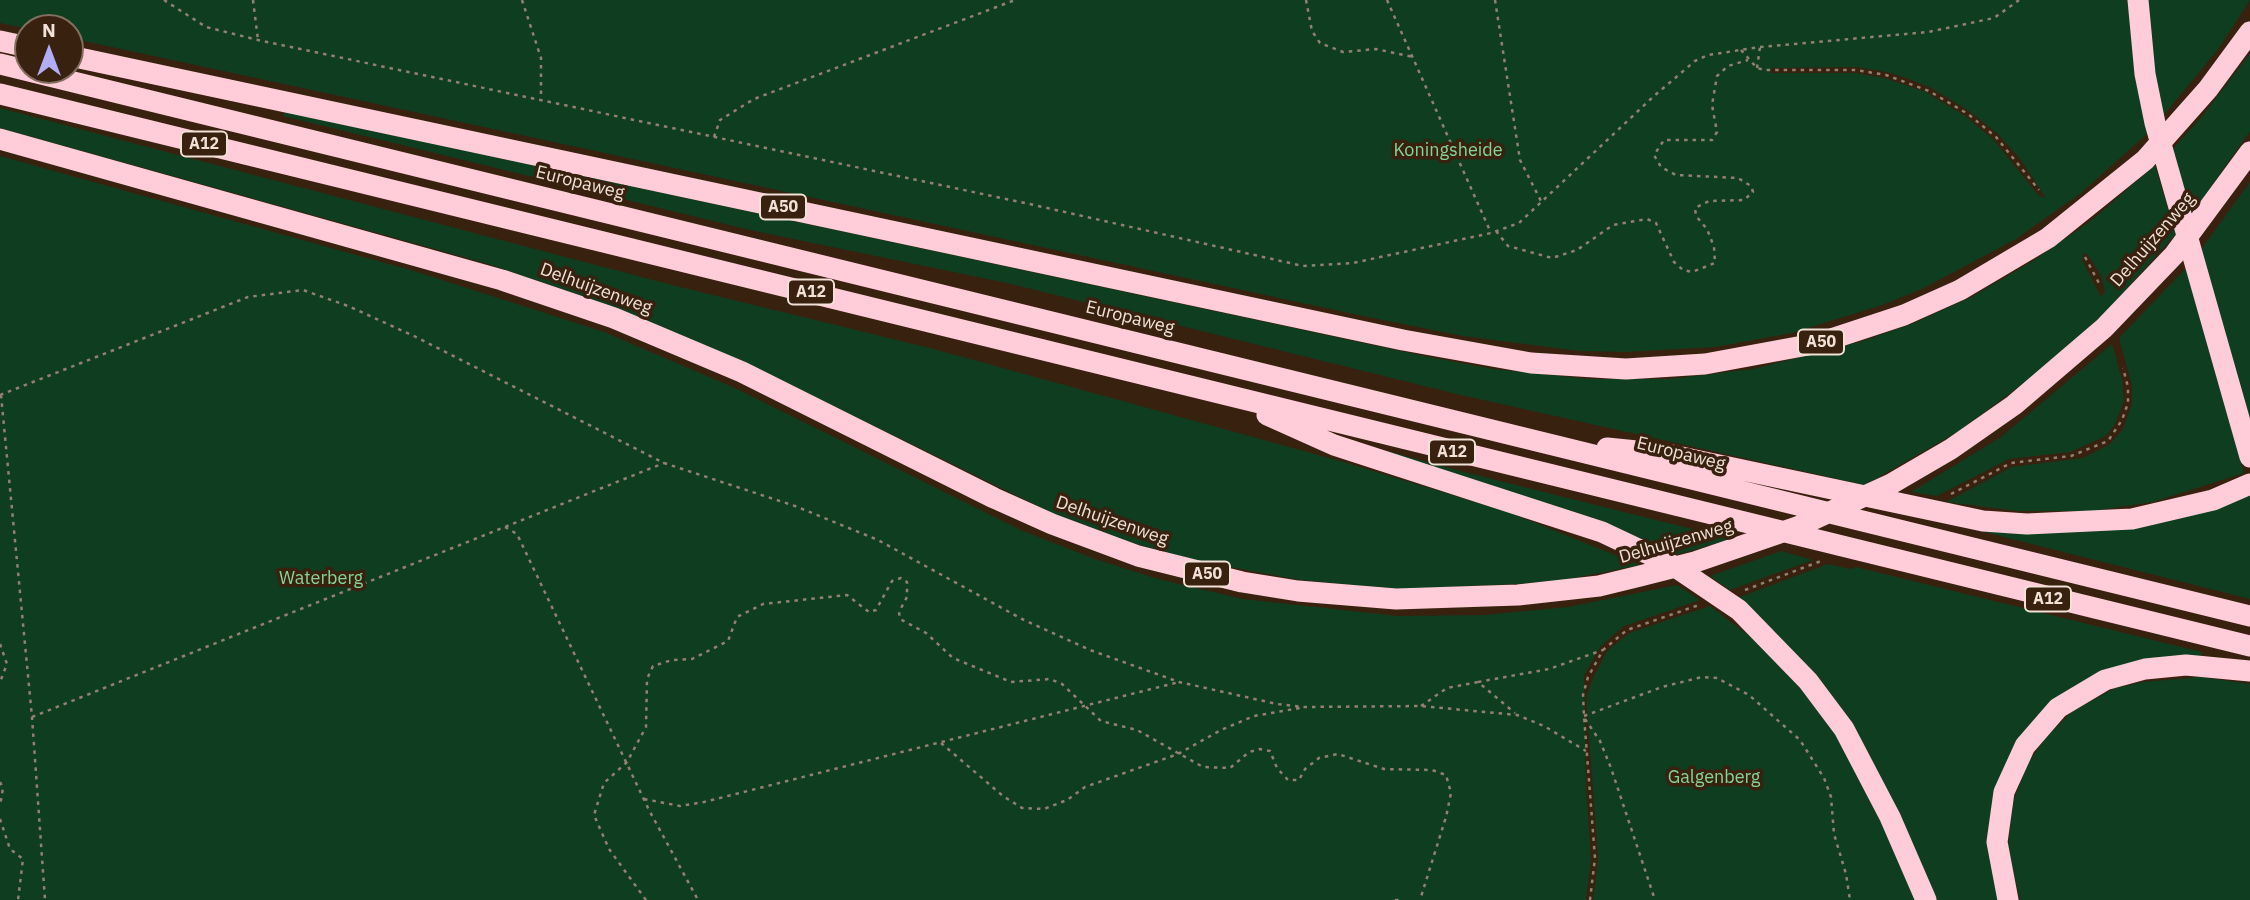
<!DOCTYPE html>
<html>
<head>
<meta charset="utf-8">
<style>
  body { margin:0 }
  #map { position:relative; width:2250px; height:900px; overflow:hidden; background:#392110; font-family:"IBM Plex Sans",sans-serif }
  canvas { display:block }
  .north { position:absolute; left:14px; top:14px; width:70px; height:70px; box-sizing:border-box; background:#392110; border:2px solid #836e5f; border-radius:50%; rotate:0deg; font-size:19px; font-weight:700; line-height:28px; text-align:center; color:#f1e1d6 }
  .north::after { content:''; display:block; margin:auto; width:24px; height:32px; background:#b2adf9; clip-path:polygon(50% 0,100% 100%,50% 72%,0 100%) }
</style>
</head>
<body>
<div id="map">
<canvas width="2250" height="900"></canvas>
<div class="north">N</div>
</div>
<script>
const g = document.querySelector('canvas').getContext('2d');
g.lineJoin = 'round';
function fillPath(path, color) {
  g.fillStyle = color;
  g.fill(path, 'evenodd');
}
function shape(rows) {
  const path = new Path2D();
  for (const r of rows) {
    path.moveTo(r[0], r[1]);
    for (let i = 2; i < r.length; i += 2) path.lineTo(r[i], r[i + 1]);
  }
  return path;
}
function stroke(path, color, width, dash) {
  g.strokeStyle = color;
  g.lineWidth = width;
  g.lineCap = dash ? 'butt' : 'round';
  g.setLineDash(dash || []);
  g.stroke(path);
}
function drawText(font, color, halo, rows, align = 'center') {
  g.font = font + ' "IBM Plex Sans",sans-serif';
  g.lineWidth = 7;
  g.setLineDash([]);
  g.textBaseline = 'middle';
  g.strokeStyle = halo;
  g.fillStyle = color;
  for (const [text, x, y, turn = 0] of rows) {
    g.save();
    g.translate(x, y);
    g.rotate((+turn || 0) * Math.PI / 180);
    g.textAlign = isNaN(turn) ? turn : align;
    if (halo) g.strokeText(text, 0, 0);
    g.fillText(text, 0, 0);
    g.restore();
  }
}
fillPath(shape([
  [0,0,2128,0,2135,75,2148,133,2081,193,2016,239,1922,289,1882,305,1792,333,1715,347,1627,352,1580,351,1463,336,1363,316,70,38,70,28,28,29,0,23],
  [1856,67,1887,72,1909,79,1931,88,1969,111,1998,134,2021,160,2045,197,2039,196,1993,139,1965,116,1926,92,1885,78,1855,73,1770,73,1772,68],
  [2147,0,2250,0,2219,48,2163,116,2154,72],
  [2250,53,2250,131,2190,217,2172,150,2204,114],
  [0,108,668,284,934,349,1340,461,1508,512,1640,565,1564,580,1517,584,1400,589,1300,580,1192,560,1133,543,1052,513,746,363,614,307,485,263,0,128],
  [285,112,1424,356,1493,369,1590,379,1670,379,1753,369,1863,341,1914,323,1973,296,2033,261,2092,220,2155,165,2176,234,2104,314,2044,368,1959,431,1865,485,1461,395,1007,283,750,230,283,116],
  [2084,253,2088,255,2101,276,2105,291,2101,297,2082,260],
  [0,156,414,271,604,332,735,388,1023,531,1095,559,1158,579,1243,599,1398,616,1485,615,1568,607,1677,585,1700,600,1624,626,1600,647,1584,676,1586,786,1591,859,1586,900,0,900],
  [2250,182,2250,424,2200,251],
  [2186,268,2244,473,2153,502,2093,511,2019,511,1946,502,2012,467,2083,458,2110,444,2123,429,2132,403,2132,386,2119,338],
  [2112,344,2122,380,2124,401,2114,426,2106,436,2070,452,2009,459,1937,496,1911,492,2001,437],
  [1388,451,1464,472,1732,539,1673,556,1388,456],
  [2250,493,2250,599,1956,525,2005,529],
  [1781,551,1813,560,1730,590,1710,576],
  [1828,564,1851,569,1856,567,2202,652,2201,657,2095,674,2046,707,2011,752,1992,804,1988,848,1998,900,1937,900,1910,839,1737,598],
  [1710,606,1751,637,1802,690,1836,736,1881,820,1915,900,1593,900,1598,858,1587,712,1587,695,1593,678,1607,651,1629,633],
  [2201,677,2250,684,2250,900,2020,900,2008,847,2012,805,2028,763,2047,736,2073,711,2115,688,2143,682]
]), '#0f3d1f');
stroke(shape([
  [164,0,206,27,258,40,1025,203,1303,266,1353,263,1491,233,1519,223,1654,96,1695,61,1708,55,1760,47,1928,32,1994,18,2019,0],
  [253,0,258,40],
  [522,0,541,58,541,101],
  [1306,0,1312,31,1320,43,1343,52,1376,49,1413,57],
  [1387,0,1491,233],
  [1495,0,1520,160,1542,203],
  [1741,50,1757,68,1765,70,1856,70,1886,75,1929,91,1968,114,1996,137,2039,190],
  [1757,68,1760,47],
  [714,137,720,120,754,99,1015,0],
  [1496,231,1508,246,1552,258,1577,250,1613,225,1647,219,1656,223,1674,262,1683,270,1692,272,1715,263,1714,247,1707,229,1696,216,1695,208,1709,201,1744,200,1753,192,1751,186,1738,178,1676,175,1661,167,1654,155,1664,140,1712,140,1717,132,1712,105,1717,76,1728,66,1748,60],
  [2085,257,2100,285],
  [0,395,248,297,303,290,348,306,414,336,664,463,795,506,878,540,1022,619,1090,650,1179,682,1277,704,1303,707,1421,706,1517,715,1544,726,1586,751],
  [1,395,32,717,45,900],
  [1951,494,2011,463,2071,456,2108,441,2122,420,2128,403,2128,387,2123,368],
  [505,527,517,534,649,810,698,900],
  [1745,590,1821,561],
  [0,644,7,664,0,682],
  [1478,682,1549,669,1603,650],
  [1421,706,1447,688,1478,682,1515,713],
  [1584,716,1662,687,1702,677,1717,678,1749,695,1800,740,1824,778,1831,797,1834,834,1846,874,1850,900],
  [32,717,664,463],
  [1585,719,1600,741,1611,768,1655,900],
  [941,743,1003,796,1022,808,1044,809,1067,800,1085,787,1178,754,1221,730,1254,716,1300,708],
  [0,782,3,788,0,806],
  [644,799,680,806,704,802,1179,682],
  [0,819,10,849,23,859,18,900],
  [646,900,609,849,594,815,604,783,627,762,646,727,647,679,653,666,672,660,692,659,728,641,737,617,763,604,847,595,869,612,876,610,892,581,901,578,907,582,907,597,899,612,900,619,926,633,953,658,1011,682,1050,679,1062,684,1101,721,1137,730,1203,767,1230,768,1249,752,1260,749,1270,751,1277,768,1288,780,1299,780,1305,769,1319,758,1338,754,1384,769,1432,770,1446,775,1451,793,1446,817,1420,900],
  [1395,900,1399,900],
  [1590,900,1595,858,1584,716,1583,695,1588,677,1603,650,1627,630,1699,605]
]), '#948072', 2.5, [3.5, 5]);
stroke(shape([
  [2138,0,2145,74,2155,123,2250,457],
  [0,41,28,47],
  [70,56,1403,340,1531,363,1626,369,1705,364,1819,343,1904,315,1960,290,2048,238,2145,160,2208,89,2250,32],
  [0,64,2250,616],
  [0,94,2250,646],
  [0,139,502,280,614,318,742,372,994,498,1052,524,1138,556,1242,582,1298,591,1396,599,1518,595,1599,586,1640,576,1695,562,1797,527,1891,484,1951,449,2014,405,2104,328,2174,255,2250,152],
  [1267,415,1334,445,1602,532,1674,566,1739,610,1808,681,1844,729,1890,817,1926,900],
  [1607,448,1667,454,1983,521,2027,524,2132,519,2213,500,2250,484],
  [2008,900,1997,842,2004,792,2025,746,2058,708,2105,680,2145,669,2186,665,2250,671]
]), '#ffcdd9', 21);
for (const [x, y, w] of [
  [204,144,46],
  [783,207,46],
  [811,292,46],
  [1821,342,46],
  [1452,452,46],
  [1207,574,46],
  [2048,599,46]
]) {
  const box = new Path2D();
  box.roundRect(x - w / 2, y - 12.5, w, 25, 5);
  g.fillStyle = '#392110';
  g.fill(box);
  stroke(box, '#f1e1d6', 2);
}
drawText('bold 16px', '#f1e1d6', null, [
  ["A12",204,144],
  ["A50",783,207],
  ["A12",811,292],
  ["A50",1821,342],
  ["A12",1452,452],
  ["A50",1207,574],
  ["A12",2048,599]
]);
drawText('18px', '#84d498', '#392110', [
  ["Koningsheide",1448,151],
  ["Waterberg",321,579],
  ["Galgenberg",1714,778]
]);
drawText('18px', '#f1e1d6', '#392110', [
  ["Europaweg",580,183,14],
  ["Delhuijzenweg",2153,240,-49],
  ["Delhuijzenweg",596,289,20],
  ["Europaweg",1130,318,14],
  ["Europaweg",1681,454,14],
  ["Delhuijzenweg",1112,521,19],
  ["Delhuijzenweg",1676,542,-16]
]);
</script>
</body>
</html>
